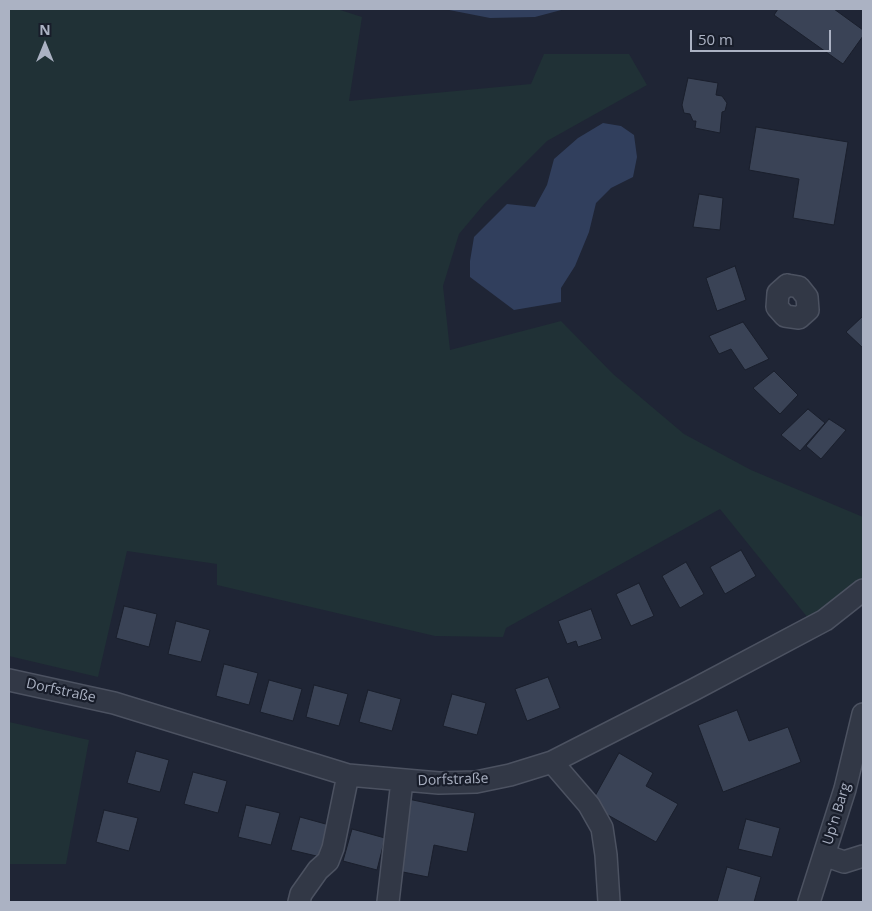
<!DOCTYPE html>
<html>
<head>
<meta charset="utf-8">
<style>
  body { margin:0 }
  #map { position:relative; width:872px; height:911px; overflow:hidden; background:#1f2535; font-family:"Open Sans",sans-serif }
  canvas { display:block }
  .frame { position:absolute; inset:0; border:10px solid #abb2c3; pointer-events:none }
  .north { position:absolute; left:20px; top:20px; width:50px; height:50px; -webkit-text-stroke:4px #181d2a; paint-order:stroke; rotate:0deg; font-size:14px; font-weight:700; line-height:20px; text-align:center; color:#abb2c3 }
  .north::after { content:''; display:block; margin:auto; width:18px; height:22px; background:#abb2c3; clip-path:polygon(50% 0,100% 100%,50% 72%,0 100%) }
  .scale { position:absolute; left:690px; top:30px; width:141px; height:22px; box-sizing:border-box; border:2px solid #abb2c3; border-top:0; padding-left:6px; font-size:15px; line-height:18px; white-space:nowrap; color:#abb2c3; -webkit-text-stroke:4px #181d2a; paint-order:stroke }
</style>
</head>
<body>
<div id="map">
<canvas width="872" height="911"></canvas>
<div class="frame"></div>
<div class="north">N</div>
<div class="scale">50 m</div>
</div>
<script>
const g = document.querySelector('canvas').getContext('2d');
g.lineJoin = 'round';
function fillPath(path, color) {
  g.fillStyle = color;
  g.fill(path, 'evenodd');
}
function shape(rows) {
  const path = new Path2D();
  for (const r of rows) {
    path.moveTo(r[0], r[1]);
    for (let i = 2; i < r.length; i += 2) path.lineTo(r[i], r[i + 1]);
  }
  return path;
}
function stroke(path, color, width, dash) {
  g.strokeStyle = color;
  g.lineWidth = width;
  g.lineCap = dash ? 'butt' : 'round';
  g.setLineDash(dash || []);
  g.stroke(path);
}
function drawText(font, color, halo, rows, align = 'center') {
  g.font = font + ' "Open Sans",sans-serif';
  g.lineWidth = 4.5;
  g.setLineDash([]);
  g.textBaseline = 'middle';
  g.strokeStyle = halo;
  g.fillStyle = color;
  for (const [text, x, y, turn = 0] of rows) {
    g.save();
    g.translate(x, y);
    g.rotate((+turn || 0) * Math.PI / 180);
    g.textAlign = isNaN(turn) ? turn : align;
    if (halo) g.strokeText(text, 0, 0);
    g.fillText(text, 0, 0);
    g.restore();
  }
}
fillPath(shape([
  [9,9,337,9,362,17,349,101,531,84,544,54,629,54,647,85,547,141,485,203,459,234,443,286,450,350,561,321,613,374,684,434,751,470,863,517,863,580,812,623,720,509,506,628,503,637,435,636,217,585,217,564,127,551,98,677,9,656],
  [9,722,89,740,66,864,9,864]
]), '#203136');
fillPath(shape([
  [444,9,565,9,535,17,490,18],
  [603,123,621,126,634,135,637,157,633,177,611,188,596,203,589,232,575,266,561,288,561,302,514,310,470,277,470,261,474,237,507,204,535,207,547,185,554,159,578,138]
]), '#313f5d');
const building = shape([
  [778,9,834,9,863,30,863,36,843,64,774,15,778,9],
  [688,78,718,83,716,95,722,96,727,103,725,111,722,112,720,133,695,128,696,121,693,121,690,114,684,113,682,105,688,78],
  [756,127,848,142,834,225,793,218,799,179,749,170,756,127],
  [699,194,723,198,720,230,693,227,699,194],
  [735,266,746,300,717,311,706,278,735,266],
  [863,316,863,348,846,332,863,316],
  [743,322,769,359,745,370,731,349,719,354,709,336,743,322],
  [774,371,798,395,780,414,753,388,774,371],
  [808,409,825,423,800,451,781,435,808,409],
  [829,419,846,430,821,459,806,446,829,419],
  [741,550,756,576,725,594,710,567,741,550],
  [686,562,704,594,680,608,662,576,686,562],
  [639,583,654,616,631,626,616,594,639,583],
  [124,606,157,614,149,647,116,638,124,606],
  [591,609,602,639,578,647,576,641,567,644,558,621,591,609],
  [176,621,210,630,201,662,168,654,176,621],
  [224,664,258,673,249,705,216,696,224,664],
  [548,677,560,708,527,721,515,689,548,677],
  [269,680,302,689,293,721,260,712,269,680],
  [314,685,348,694,339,726,306,717,314,685],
  [368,690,401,699,392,731,359,722,368,690],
  [452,694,486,703,477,735,443,726,452,694],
  [737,710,749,741,788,727,801,762,723,792,698,725,737,710],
  [136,751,169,760,160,792,127,783,136,751],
  [619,753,653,773,646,786,678,804,656,842,590,805,619,753],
  [193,772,227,781,218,813,184,804,193,772],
  [408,799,475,813,467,852,434,845,428,877,393,870,408,799],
  [246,805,280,813,271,845,238,837,246,805],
  [104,810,138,818,129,851,96,842,104,810],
  [300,817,333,826,325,858,291,850,300,817],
  [746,819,780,828,772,857,738,849,746,819],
  [352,829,385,838,377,870,343,861,352,829],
  [727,867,761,877,754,902,717,902,727,867]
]);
fillPath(building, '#3a4356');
stroke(building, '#1a1f2c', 1);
const minor = shape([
  [787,285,799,287,807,297,808,310,799,318,785,316,777,307,778,293,787,285],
  [9,680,114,703,348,775,439,783,476,782,510,775,552,762,695,689,825,620,863,590],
  [552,762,589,805,602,828,606,855,609,902],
  [824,855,844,862,863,856],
  [299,902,301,894,318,870,328,861,333,848,348,775],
  [388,902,402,781],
  [809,902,845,789,863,714]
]);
stroke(minor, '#4c5261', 24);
stroke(minor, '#323846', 21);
drawText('14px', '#abb2c3', '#181d2a', [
  ["Dorfstraße",61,691,12],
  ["Dorfstraße",453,780,-2],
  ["Up'n Barg",837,814,-73]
]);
</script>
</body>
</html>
